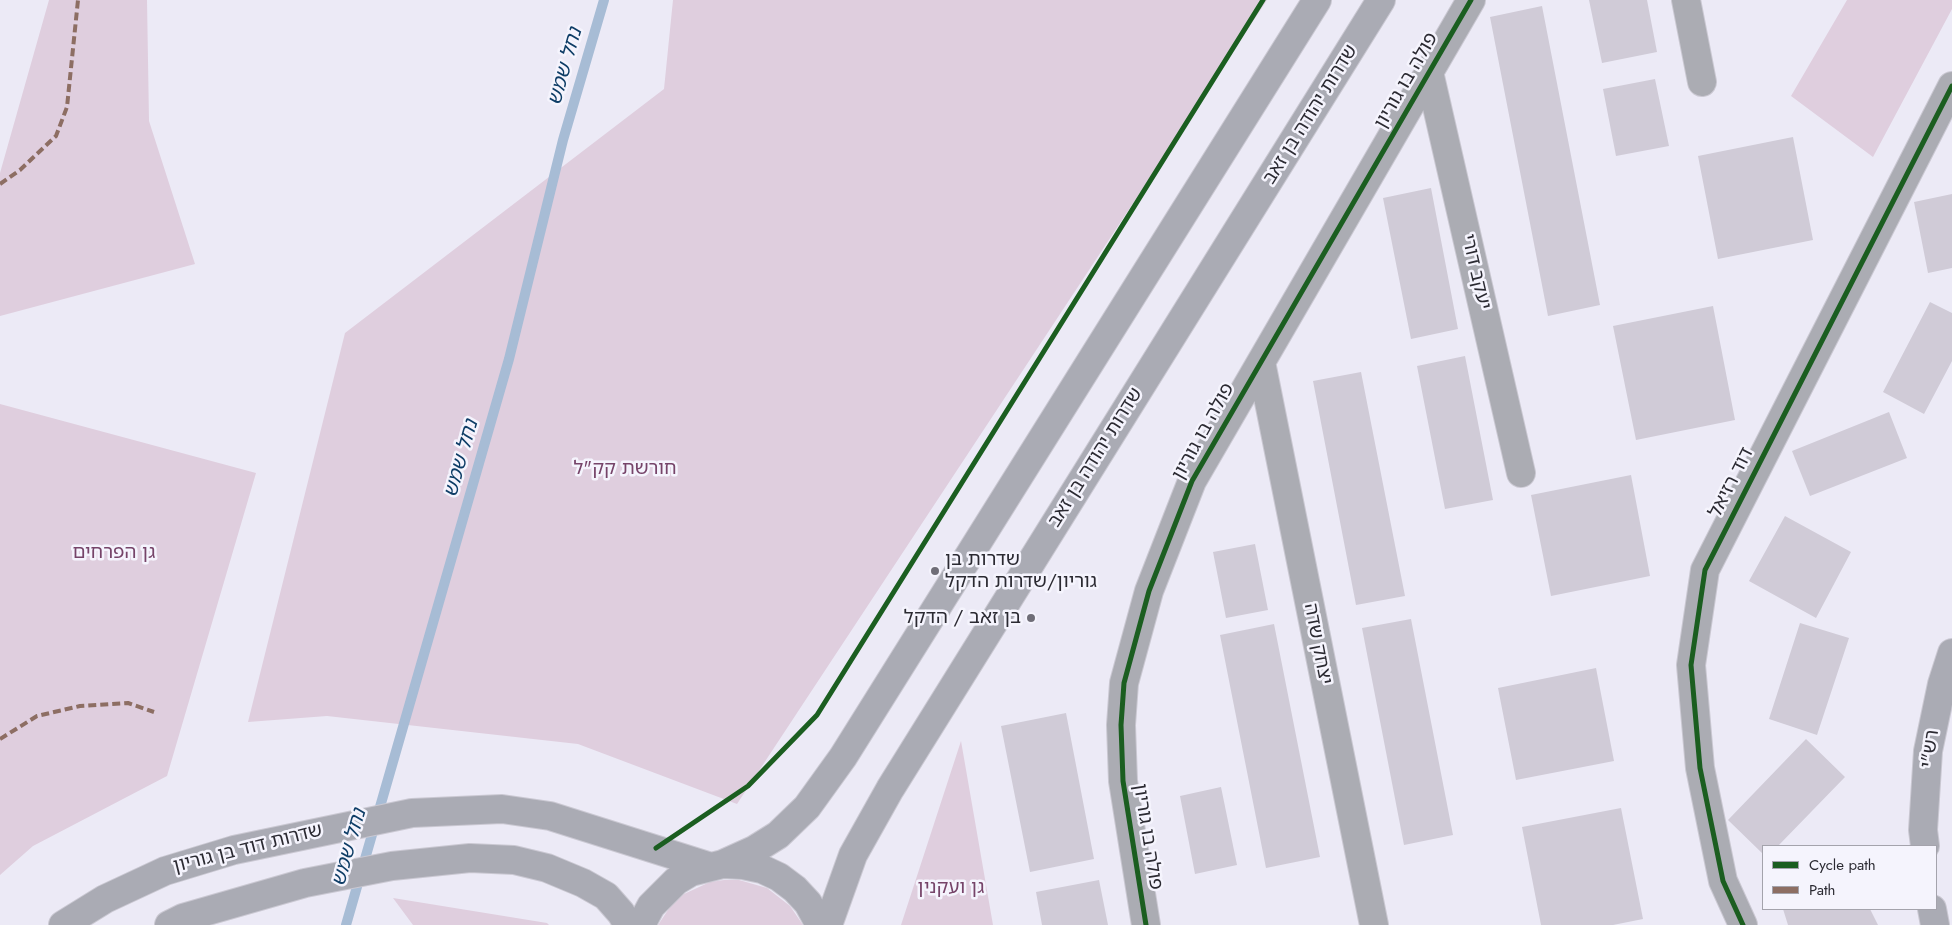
<!DOCTYPE html>
<html>
<head>
<meta charset="utf-8">
<style>
  body { margin:0 }
  #map { position:relative; width:1952px; height:925px; overflow:hidden; background:#eceaf6; font-family:Jost,sans-serif }
  canvas { display:block }
  .legend { position:absolute; left:1762px; top:845px; width:175px; height:65px; box-sizing:border-box; background:#f5f4fd; border:1px solid #a4a3ac; margin:0; padding:6px 9px; list-style:none; font-size:15px; color:#2b2a32 }
  .legend li { display:flex; align-items:center; gap:10px; height:25px }
  .legend b { width:25px; border:1px solid #a4a3ac }
</style>
</head>
<body>
<div id="map">
<canvas width="1952" height="925"></canvas>
<ul class="legend">
<li><b style="height:6px;background:#1b5e20"></b>Cycle path</li>
<li><b style="height:6px;background:#8d6e63"></b>Path</li>
</ul>
</div>
<script>
const g = document.querySelector('canvas').getContext('2d');
g.lineJoin = 'round';
function fillPath(path, color) {
  g.fillStyle = color;
  g.fill(path, 'evenodd');
}
function shape(rows) {
  const path = new Path2D();
  for (const r of rows) {
    path.moveTo(r[0], r[1]);
    for (let i = 2; i < r.length; i += 2) path.lineTo(r[i], r[i + 1]);
  }
  return path;
}
function stroke(path, color, width, dash) {
  g.strokeStyle = color;
  g.lineWidth = width;
  g.lineCap = dash ? 'butt' : 'round';
  g.setLineDash(dash || []);
  g.stroke(path);
}
function drawText(font, color, halo, rows, align = 'center') {
  g.font = font + ' Jost,"Noto Sans Hebrew",sans-serif';
  g.lineWidth = 5;
  g.setLineDash([]);
  g.textBaseline = 'middle';
  g.strokeStyle = halo;
  g.fillStyle = color;
  for (const [text, x, y, turn = 0] of rows) {
    g.save();
    g.translate(x, y);
    g.rotate((+turn || 0) * Math.PI / 180);
    g.textAlign = isNaN(turn) ? turn : align;
    if (halo) g.strokeText(text, 0, 0);
    g.fillText(text, 0, 0);
    g.restore();
  }
}
fillPath(shape([
  [49,0,147,0,149,121,195,264,0,316,0,173],
  [673,0,1267,0,737,804,578,744,327,716,248,722,345,333,664,89],
  [1847,0,1952,0,1952,9,1873,157,1791,96],
  [0,404,256,473,167,776,33,846,0,875],
  [961,741,993,925,901,925],
  [724,880,739,880,767,888,790,906,803,925,658,925,672,904,684,894,710,882],
  [393,898,547,923,549,925,413,925]
]), '#dfcede');
stroke(shape([
  [346,925,509,359,563,140,604,0]
]), '#a7bcd5', 10);
fillPath(shape([
  [1589,0,1647,0,1657,52,1602,63],
  [1542,6,1600,305,1548,316,1490,17],
  [1655,79,1669,146,1616,156,1603,89],
  [1793,137,1813,240,1718,259,1698,156],
  [1431,188,1458,329,1411,339,1383,198],
  [1952,194,1952,268,1928,273,1914,202],
  [1930,302,1952,313,1952,361,1924,414,1883,392],
  [1713,306,1735,420,1636,440,1613,326],
  [1465,356,1493,500,1445,509,1417,366],
  [1361,372,1405,596,1356,605,1313,381],
  [1889,412,1907,458,1810,496,1792,451],
  [1631,475,1650,576,1551,596,1531,495],
  [1785,516,1851,552,1816,618,1749,581],
  [1255,544,1268,610,1226,618,1213,552],
  [1411,619,1453,835,1404,845,1362,628],
  [1800,623,1849,638,1817,735,1769,719],
  [1274,624,1320,857,1266,868,1220,635],
  [1596,668,1614,761,1516,780,1498,688],
  [1066,713,1094,859,1030,872,1001,726],
  [1806,739,1845,777,1778,846,1763,846,1763,854,1728,820],
  [1221,787,1237,865,1195,874,1180,796],
  [1621,808,1643,919,1613,925,1541,925,1522,827],
  [1099,880,1108,925,1042,925,1036,892],
  [1783,909,1870,909,1878,925,1788,925]
]), '#d0cbd7');
const street = shape([
  [1686,0,1702,82],
  [1429,72,1521,473],
  [1261,362,1374,925],
  [1146,925,1123,781,1121,725,1124,683,1149,591,1192,481,1471,0],
  [1743,925,1723,881,1700,768,1691,665,1705,570,1952,86]
]);
const secondary = shape([
  [1925,846,1923,830,1928,751,1942,684,1952,653],
  [723,864,754,850,778,835,807,807,843,757,1317,0],
  [1932,909,1935,925],
  [63,925,105,899,165,871,234,850,412,813,502,809,550,816,708,866],
  [169,925,183,918,305,883,392,866,470,858,514,860,547,868,583,883,606,896,621,913,628,925],
  [641,925,651,906,676,881,691,872,723,864,743,865,762,869,779,877,795,889,808,903,820,925],
  [828,925,853,855,890,789,1381,0]
]);
stroke(street, '#cac8d2', 30);
stroke(secondary, '#cac8d2', 30);
stroke(street, '#abacb3', 28);
stroke(secondary, '#aaabb4', 28);
stroke(shape([
  [0,184,20,170,56,136,67,107,78,0],
  [0,739,37,716,80,706,128,703,154,712]
]), '#8d6e63', 4, [8, 4]);
stroke(shape([
  [656,848,748,786,817,715,1263,0],
  [1146,925,1123,781,1121,725,1124,683,1149,591,1192,481,1471,0],
  [1743,925,1723,881,1700,768,1691,665,1705,570,1952,86]
]), '#1b5e20', 5);
for (const [x, y, r, color] of [
  [935,571,5,"#6f6d77"],
  [1031,618,5,"#6f6d77"]
]) {
  const dot = new Path2D();
  dot.arc(x, y, r, 0, 2 * Math.PI);
  g.fillStyle = color;
  g.fill(dot);
  stroke(dot, '#f5f4fd', 2);
}
drawText('19px', '#2b2a32', '#f5f4fd', [
  ["פולה בו גוריון",1407,81,-60],
  ["שדרות יהודה בן זאב",1311,115,-58],
  ["יעקב דורי",1475,272,77],
  ["פולה בו גוריון",1204,432,-61],
  ["שדרות יהודה בן זאב",1096,458,-58],
  ["דוד רזיאל",1732,483,-63],
  ["יצחק שדה",1317,644,79],
  ["רש\"י",1931,749,-82],
  ["פולה בו גוריון",1147,837,81],
  ["שדרות דוד בן גוריון",248,849,-14]
]);
drawText('19px', '#764469', '#f5f4fd', [
  ["חורשת קק\"ל",625,469],
  ["גן הפרחים",114,553],
  ["גן ועקנין",951,888]
]);
drawText('19px', '#2b2a32', '#f5f4fd', [
  ["שדרות בן",945,560],
  ["גוריון/שדרות הדקל",945,582],
  ["בן זאב / הדקל",1021,618,"right"]
], 'left');
drawText('italic 20px', '#0e3d66', '#f5f4fd', [
  ["נחל שמש",566,67,-74],
  ["נחל שמש",462,459,-74],
  ["נחל שמש",350,848,-74]
]);
</script>
</body>
</html>
